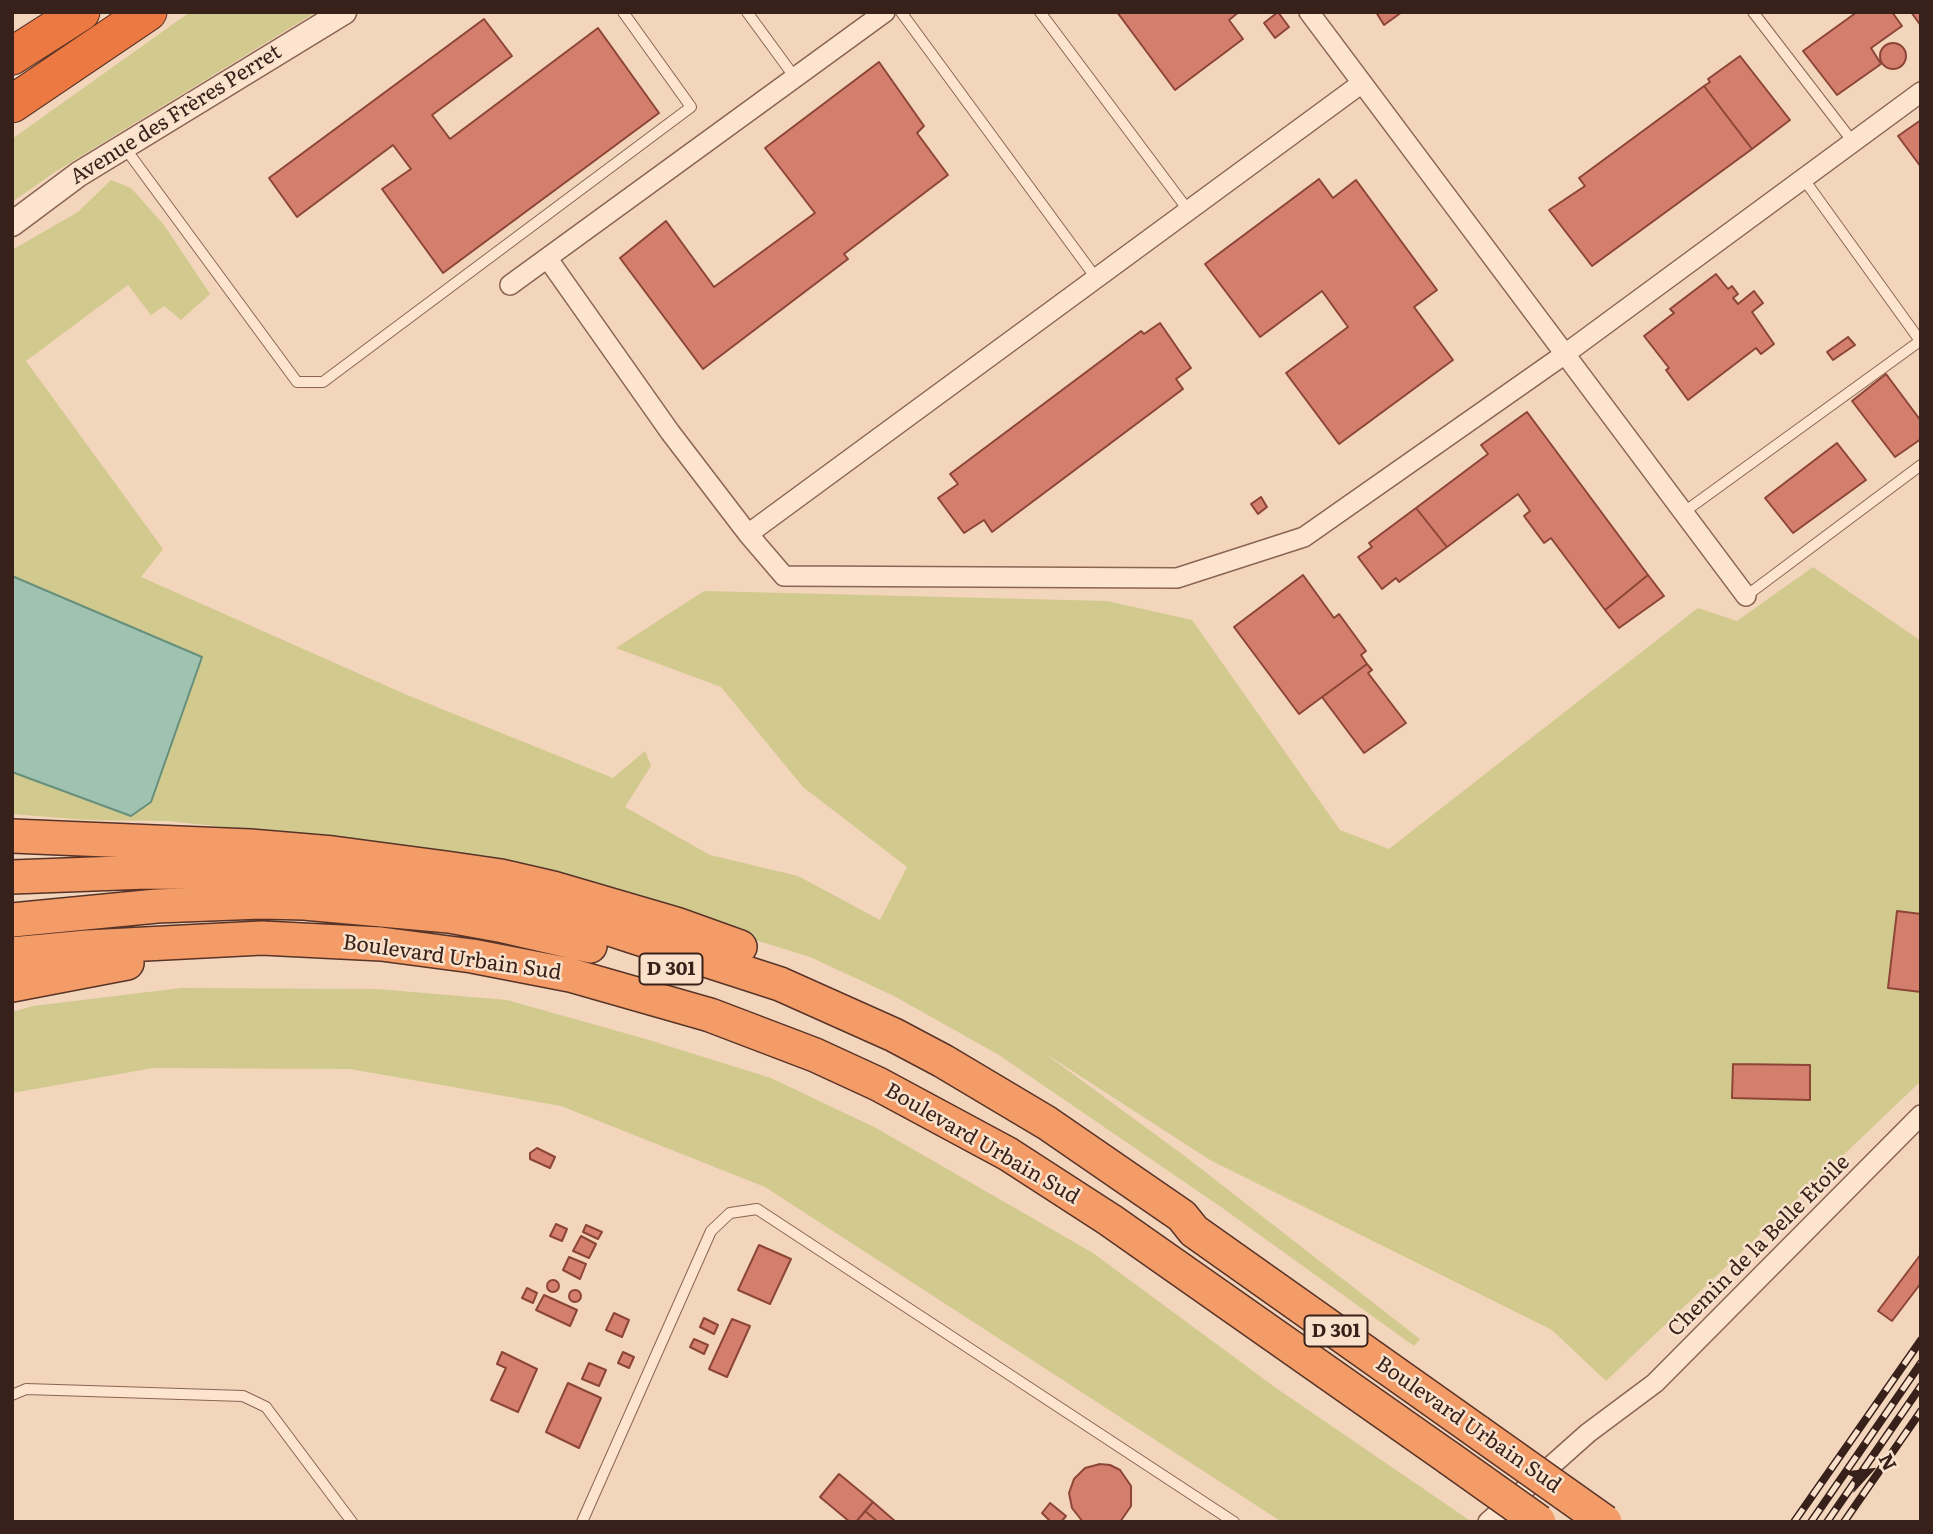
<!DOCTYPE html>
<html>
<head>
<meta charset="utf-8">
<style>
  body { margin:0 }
  #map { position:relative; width:1933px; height:1534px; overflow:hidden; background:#f2d5bb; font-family:Literata,serif }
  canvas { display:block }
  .frame { position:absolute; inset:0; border:14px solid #38211a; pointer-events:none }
  .north { position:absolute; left:1835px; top:1436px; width:70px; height:70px; -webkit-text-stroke:5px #f9e1cb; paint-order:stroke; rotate:63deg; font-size:19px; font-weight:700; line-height:28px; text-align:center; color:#38211a }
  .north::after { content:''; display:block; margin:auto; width:24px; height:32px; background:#38211a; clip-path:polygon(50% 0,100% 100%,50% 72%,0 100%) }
</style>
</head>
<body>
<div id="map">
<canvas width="1933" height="1534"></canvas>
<div class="frame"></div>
<div class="north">N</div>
</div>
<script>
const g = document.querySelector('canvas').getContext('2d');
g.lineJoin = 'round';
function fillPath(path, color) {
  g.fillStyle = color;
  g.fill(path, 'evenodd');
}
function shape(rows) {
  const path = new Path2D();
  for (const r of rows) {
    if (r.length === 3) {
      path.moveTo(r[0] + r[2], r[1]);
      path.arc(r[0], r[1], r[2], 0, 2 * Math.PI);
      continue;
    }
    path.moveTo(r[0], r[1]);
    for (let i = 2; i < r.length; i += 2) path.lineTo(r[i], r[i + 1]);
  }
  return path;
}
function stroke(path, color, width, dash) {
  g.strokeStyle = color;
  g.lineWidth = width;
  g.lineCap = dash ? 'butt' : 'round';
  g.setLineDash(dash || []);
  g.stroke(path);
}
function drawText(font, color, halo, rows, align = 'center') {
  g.font = font + ' Literata,serif';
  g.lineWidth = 5;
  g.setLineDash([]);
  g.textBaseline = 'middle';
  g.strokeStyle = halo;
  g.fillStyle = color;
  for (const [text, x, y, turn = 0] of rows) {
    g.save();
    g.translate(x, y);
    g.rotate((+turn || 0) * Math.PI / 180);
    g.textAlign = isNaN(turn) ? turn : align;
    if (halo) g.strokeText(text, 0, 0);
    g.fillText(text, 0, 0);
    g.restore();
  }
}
fillPath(shape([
  [190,12,316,12,55,172,12,202,12,139],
  [111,180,131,188,164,225,210,294,181,320,164,306,151,315,128,285,26,361,163,549,141,577,407,695,613,778,645,751,651,766,625,807,710,855,798,876,880,920,907,867,803,787,721,687,616,648,704,591,1107,601,1192,620,1340,830,1389,849,1698,608,1737,621,1813,567,1921,641,1921,1081,1606,1381,1552,1330,1210,1160,1043,1052,1186,1157,1420,1339,1414,1346,1221,1207,999,1055,894,996,810,957,559,879,534,865,476,863,363,842,168,821,88,820,12,814,12,772,131,816,202,658,12,576,12,250,78,212],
  [181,988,377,989,507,1000,649,1040,771,1078,876,1128,1093,1253,1276,1388,1472,1522,1282,1522,765,1187,561,1106,350,1069,153,1068,12,1093,12,1012,33,1006]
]), '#d1c98e');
const water = shape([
  [12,576,202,657,151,802,131,816,12,772,12,576]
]);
fillPath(water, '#a0c2b0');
stroke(water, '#66907c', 2);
const building = shape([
  [1117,12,1239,12,1229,20,1243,39,1175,90,1117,12],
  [1278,12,1289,27,1275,38,1264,23,1278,12],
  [1376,12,1402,12,1384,25,1376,12],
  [1857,12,1892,12,1902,26,1871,48,1881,64,1837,95,1803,51,1857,12],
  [1911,12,1921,12,1921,26,1911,12],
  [484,19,512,56,432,115,450,139,598,28,659,113,443,273,382,189,411,169,393,145,297,217,269,178,484,19],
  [1893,56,13],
  [1740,56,1790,120,1752,149,1704,86,1710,82,1708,79,1740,56],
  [879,62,924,126,917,133,948,175,844,254,848,259,703,369,620,258,666,221,714,287,815,213,765,148,879,62],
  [1704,86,1752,149,1592,266,1549,210,1585,186,1579,178,1704,86],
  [1921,120,1921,167,1898,136,1921,120],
  [1319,179,1333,198,1356,180,1437,290,1414,307,1453,360,1339,444,1286,373,1348,327,1322,291,1260,337,1205,264,1319,179],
  [1716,274,1728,289,1732,286,1738,294,1733,298,1738,304,1754,291,1763,303,1752,312,1774,344,1761,354,1756,348,1688,400,1666,370,1669,368,1644,336,1674,313,1670,309,1716,274],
  [1160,323,1191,368,1176,379,1183,389,992,532,984,520,964,533,938,498,958,484,950,474,1141,331,1144,334,1160,323],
  [1848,337,1855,345,1833,360,1827,352,1848,337],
  [1886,374,1921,421,1921,439,1895,457,1852,401,1886,374],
  [1527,412,1648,575,1605,610,1551,538,1544,543,1524,516,1530,511,1518,494,1447,547,1416,508,1488,454,1481,445,1527,412],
  [1837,443,1866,480,1793,533,1765,498,1837,443],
  [1261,497,1267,507,1258,514,1251,504,1261,497],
  [1416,508,1447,547,1399,582,1396,578,1382,589,1358,557,1372,547,1369,543,1416,508],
  [1303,575,1334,618,1339,614,1366,651,1361,655,1367,664,1299,714,1234,627,1303,575],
  [1648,575,1664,596,1619,628,1605,610,1648,575],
  [1367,664,1372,670,1368,673,1406,723,1364,753,1322,697,1367,664],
  [1897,911,1921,914,1921,992,1888,988,1897,911],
  [1733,1064,1810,1065,1810,1100,1732,1098,1733,1064],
  [537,1148,555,1157,550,1168,530,1159,530,1153,537,1148],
  [556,1224,567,1229,562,1241,550,1236,556,1224],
  [586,1225,602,1232,598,1239,583,1232,586,1225],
  [581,1236,596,1244,589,1258,573,1251,581,1236],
  [759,1245,791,1259,770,1304,738,1290,759,1245],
  [1921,1254,1921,1283,1892,1321,1878,1311,1921,1254],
  [569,1257,586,1264,580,1279,563,1270,569,1257],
  [553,1286,6],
  [527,1288,537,1293,533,1303,522,1298,527,1288],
  [575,1296,6],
  [544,1295,577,1310,570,1326,536,1310,544,1295],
  [614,1313,629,1320,622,1337,606,1330,614,1313],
  [704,1318,718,1325,714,1334,700,1327,704,1318],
  [732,1319,750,1326,727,1377,709,1369,732,1319],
  [694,1339,708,1345,704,1354,690,1347,694,1339],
  [502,1352,537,1369,518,1412,491,1400,506,1368,497,1364,502,1352],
  [623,1352,634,1357,629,1368,618,1363,623,1352],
  [589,1363,606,1370,599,1386,582,1379,589,1363],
  [568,1383,601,1398,579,1448,546,1432,568,1383],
  [1100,1464,1110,1465,1120,1470,1131,1486,1131,1506,1120,1522,1083,1522,1072,1508,1069,1493,1074,1479,1085,1468,1100,1464],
  [839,1474,873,1502,856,1522,850,1522,820,1497,839,1474],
  [873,1502,896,1522,878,1522,865,1511,873,1502],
  [1050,1503,1066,1516,1061,1522,1051,1522,1042,1513,1050,1503],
  [865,1511,878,1522,856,1522,865,1511]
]);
fillPath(building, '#d47f6d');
stroke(building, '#8c4537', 2);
const service = shape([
  [747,12,796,79],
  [901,12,1096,278],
  [1040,12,1188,210],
  [1753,12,1853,142],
  [125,148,297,382,323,382,691,107,623,12],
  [1803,178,1921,342],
  [1684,512,1920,341],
  [1746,596,1921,465],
  [12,1395,26,1389,243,1396,266,1407,352,1522],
  [582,1522,711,1231,730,1213,757,1209,1234,1522]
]);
const minor = shape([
  [1309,12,1746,596],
  [548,259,670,432,748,534,784,576,1177,578,1304,537,1565,354,1921,92],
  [510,285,885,12],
  [748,534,1362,83],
  [1488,1522,1588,1433,1655,1383,1921,1115]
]);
const tertiary = shape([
  [12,224,79,174,344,12]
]);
const trunk = shape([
  [12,836,250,846,333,853,446,868,501,876,553,888,676,924,740,947],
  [12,877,147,872,234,873,315,877,462,894,536,908,607,928,780,984,894,1035,943,1061,1047,1123,1182,1216,1194,1231,1478,1432],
  [12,920,157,906,261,902,304,903,449,916,499,925,590,946],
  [12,954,87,947,262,938,381,944,472,956,570,975,710,1015,815,1055,878,1084,1008,1154,1110,1220,1449,1458],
  [12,985,127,963]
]);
const motorway = shape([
  [12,56,81,12],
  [12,104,148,12]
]);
stroke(service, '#8b6453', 12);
stroke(minor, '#8b6453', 22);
stroke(tertiary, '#8b6453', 27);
stroke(trunk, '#583328', 36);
stroke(motorway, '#583328', 39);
stroke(service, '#fce4cf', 10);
stroke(minor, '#fce4cf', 19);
stroke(tertiary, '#fce4cf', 24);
stroke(trunk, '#f39c67', 33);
stroke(motorway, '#ec7941', 37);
const rail = shape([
  [1794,1522,1921,1340],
  [1811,1522,1921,1363],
  [1827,1522,1921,1386],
  [1844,1522,1921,1411]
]);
stroke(rail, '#38211a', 8);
stroke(rail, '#f9e1cb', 5, [16]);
const trunkBridge = shape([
  [1478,1432,1605,1522],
  [1449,1458,1539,1522]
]);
stroke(trunkBridge, '#583328', 36, []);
stroke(trunkBridge, '#f39c67', 33);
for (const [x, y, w] of [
  [671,969,63],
  [1336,1331,63]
]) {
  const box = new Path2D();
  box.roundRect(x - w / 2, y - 15.5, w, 31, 5);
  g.fillStyle = '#f9e1cb';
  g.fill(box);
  stroke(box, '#38211a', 2);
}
drawText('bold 19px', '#38211a', null, [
  ["D 301",671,969],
  ["D 301",1336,1331]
]);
drawText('21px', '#38211a', '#f9e1cb', [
  ["Avenue des Frères Perret",176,115,-32],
  ["Boulevard Urbain Sud",452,958,8],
  ["Boulevard Urbain Sud",982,1144,30],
  ["Chemin de la Belle Etoile",1759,1246,-45],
  ["Boulevard Urbain Sud",1468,1425,35]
]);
</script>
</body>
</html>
